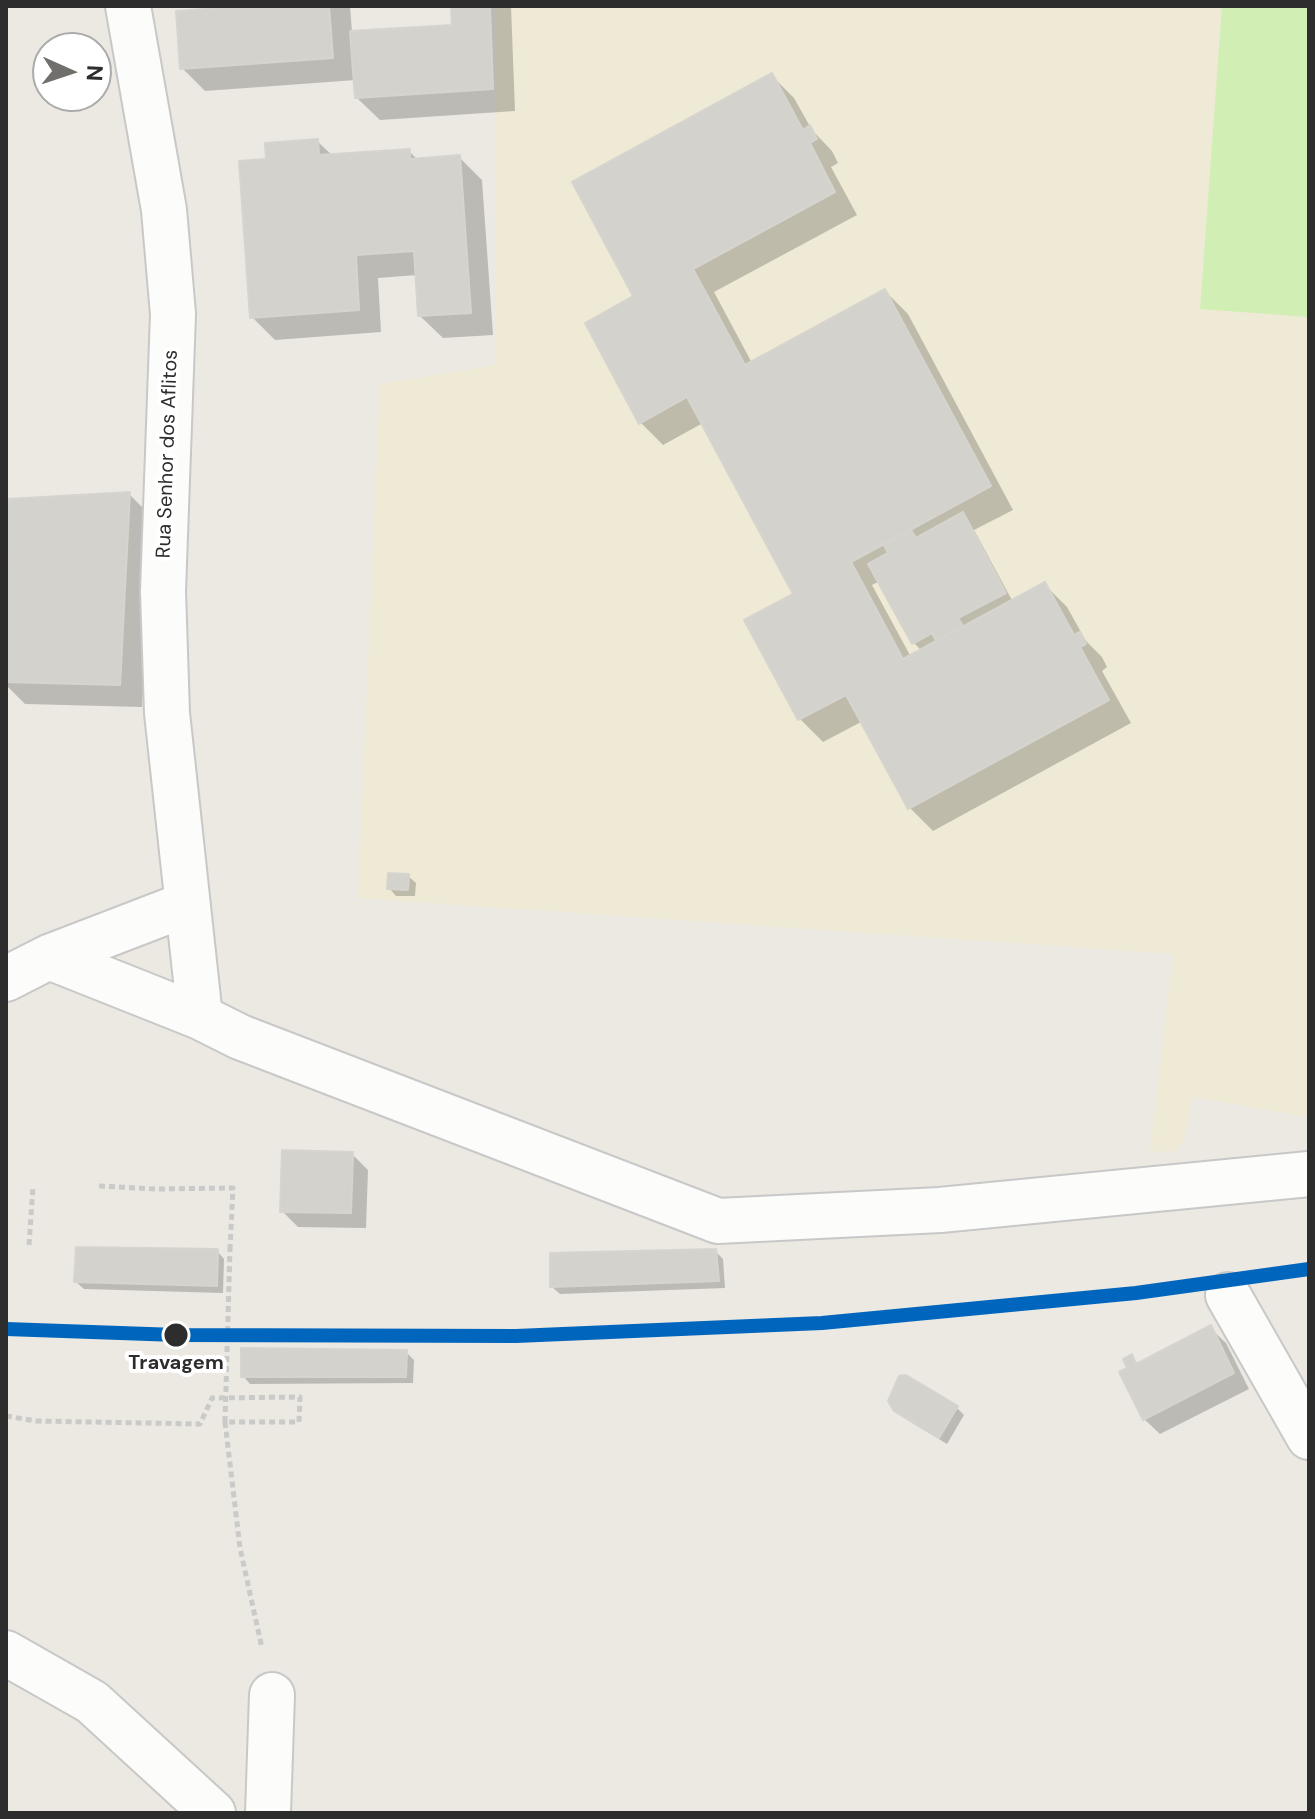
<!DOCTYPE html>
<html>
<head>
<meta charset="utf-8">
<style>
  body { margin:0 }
  #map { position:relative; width:1315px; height:1819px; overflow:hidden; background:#ebe9e2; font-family:"DM Sans",sans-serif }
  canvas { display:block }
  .frame { position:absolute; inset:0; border:8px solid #2d2d2d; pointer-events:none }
  .north { position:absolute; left:32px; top:32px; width:80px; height:80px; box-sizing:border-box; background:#fff; border:2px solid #ababab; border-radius:50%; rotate:93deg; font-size:22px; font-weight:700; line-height:32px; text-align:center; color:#2d2d2d }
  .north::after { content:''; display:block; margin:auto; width:28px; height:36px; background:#706f6c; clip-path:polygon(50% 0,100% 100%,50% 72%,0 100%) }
</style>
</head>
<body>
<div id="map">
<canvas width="1315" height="1819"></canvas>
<div class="frame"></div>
<div class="north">N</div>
</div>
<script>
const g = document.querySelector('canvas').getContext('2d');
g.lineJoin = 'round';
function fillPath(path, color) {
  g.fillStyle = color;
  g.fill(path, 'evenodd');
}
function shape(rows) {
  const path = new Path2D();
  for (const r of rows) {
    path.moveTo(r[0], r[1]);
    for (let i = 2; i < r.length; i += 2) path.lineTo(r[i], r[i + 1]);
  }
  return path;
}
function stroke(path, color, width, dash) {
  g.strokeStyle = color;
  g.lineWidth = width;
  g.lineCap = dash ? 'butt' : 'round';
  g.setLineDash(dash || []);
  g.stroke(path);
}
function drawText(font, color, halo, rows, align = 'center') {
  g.font = font + ' "DM Sans",sans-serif';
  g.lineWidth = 8;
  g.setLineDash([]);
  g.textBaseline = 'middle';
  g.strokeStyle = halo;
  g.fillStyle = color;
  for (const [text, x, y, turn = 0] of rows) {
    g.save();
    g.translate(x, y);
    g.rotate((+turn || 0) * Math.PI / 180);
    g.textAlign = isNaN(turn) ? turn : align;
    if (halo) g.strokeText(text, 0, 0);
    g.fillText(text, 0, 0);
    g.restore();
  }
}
fillPath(shape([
  [495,6,1309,6,1309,1117,1192,1097,1184,1142,1175,1151,1150,1152,1173,954,358,898,380,384,495,365]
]), '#efead6');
fillPath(shape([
  [1222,6,1309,8,1309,317,1200,309]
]), '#d1efb4');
fillPath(shape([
  [253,6,350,6,352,33,454,26,453,6,395,6,511,6,515,111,380,120,357,98,356,80,205,91,182,68],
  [771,75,794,98,812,130,832,151,838,163,831,167,857,215,714,292,752,363,885,291,908,314,1013,510,974,530,1013,602,1044,584,1067,607,1086,641,1102,657,1107,667,1102,671,1131,723,933,831,910,808,863,721,823,742,800,719,747,621,796,595,703,423,663,445,640,422,635,297],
  [880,581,913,642,922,651,911,657,872,585],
  [318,142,333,156,409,151,418,160,459,157,482,180,493,335,443,338,420,316,417,275,378,278,381,332,275,340,252,317,269,161],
  [129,494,152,517,142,707,25,704,6,685,10,501],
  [408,876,416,883,415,896,396,896,389,888],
  [352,1154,368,1170,366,1228,298,1227,282,1211],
  [217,1251,224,1259,223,1293,84,1289,76,1282],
  [715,1251,723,1259,725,1288,560,1294,552,1287],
  [1210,1328,1226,1343,1249,1389,1160,1434,1144,1419,1129,1369,1131,1357,1139,1364],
  [406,1352,414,1360,413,1383,250,1384,243,1376],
  [956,1407,964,1415,947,1444,904,1418,895,1410]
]), '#0003');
const building = shape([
  [248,6,329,6,333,58,180,69,176,11,248,6],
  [451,6,490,6,493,89,355,98,350,31,452,25,451,6],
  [772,73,803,130,810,125,817,139,810,143,835,192,693,269,745,365,885,289,991,486,851,562,903,659,1045,582,1074,635,1080,632,1086,644,1080,647,1109,700,908,809,846,695,798,720,744,620,793,594,687,397,639,424,585,323,633,296,572,182,772,73],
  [318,139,319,155,410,149,410,159,460,155,471,313,418,316,414,251,356,255,359,310,250,318,239,161,266,159,265,143,318,139],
  [130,492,120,685,6,682,8,499,130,492],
  [963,512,1006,593,958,618,963,626,936,641,932,633,912,644,868,564,888,553,884,545,911,530,916,538,963,512],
  [388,873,409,874,408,890,387,889,388,873],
  [282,1150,353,1152,351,1213,280,1212,282,1150],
  [76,1247,218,1249,217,1286,74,1282,76,1247],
  [716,1249,719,1281,550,1287,550,1253,716,1249],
  [1211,1325,1234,1373,1143,1420,1119,1372,1127,1368,1123,1359,1132,1354,1136,1364,1211,1325],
  [241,1348,407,1350,406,1377,241,1377,241,1348],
  [906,1375,958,1406,939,1438,894,1411,888,1401,899,1376,906,1375]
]);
fillPath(building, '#d4d2cd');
stroke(building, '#d6d4ce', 2);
const minor = shape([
  [128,6,164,210,173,314,163,591,167,713,200,1017],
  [49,957,200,1017,240,1037,718,1221,940,1210,1309,1174],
  [6,979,49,957,187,904],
  [1228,1295,1309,1437],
  [6,1653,92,1702,213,1813],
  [268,1813,272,1695]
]);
stroke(minor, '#c8c8c8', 48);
stroke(shape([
  [99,1186,156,1189,233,1188,230,1249],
  [29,1245,33,1187],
  [6,1416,36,1421,200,1424,212,1398,300,1397,299,1422,225,1422,240,1548,262,1648]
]), '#cacac9', 5, [6, 4]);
stroke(minor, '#fcfcfb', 44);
stroke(shape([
  [225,1422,230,1249]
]), '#cacac9', 5, [6, 4]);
stroke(shape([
  [6,1329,177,1335,516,1336,822,1323,1136,1293,1309,1269]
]), '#0065bd', 14);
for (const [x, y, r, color] of [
  [176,1335,13,"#2d2d2d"]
]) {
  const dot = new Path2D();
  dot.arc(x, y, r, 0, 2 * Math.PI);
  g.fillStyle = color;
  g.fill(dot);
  stroke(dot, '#fff', 3);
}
drawText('20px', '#2d2d2d', '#fff', [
  ["Rua Senhor dos Aflitos",168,454,-88]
]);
drawText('bold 20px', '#2d2d2d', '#fff', [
  ["Travagem",176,1364]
]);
</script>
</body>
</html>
